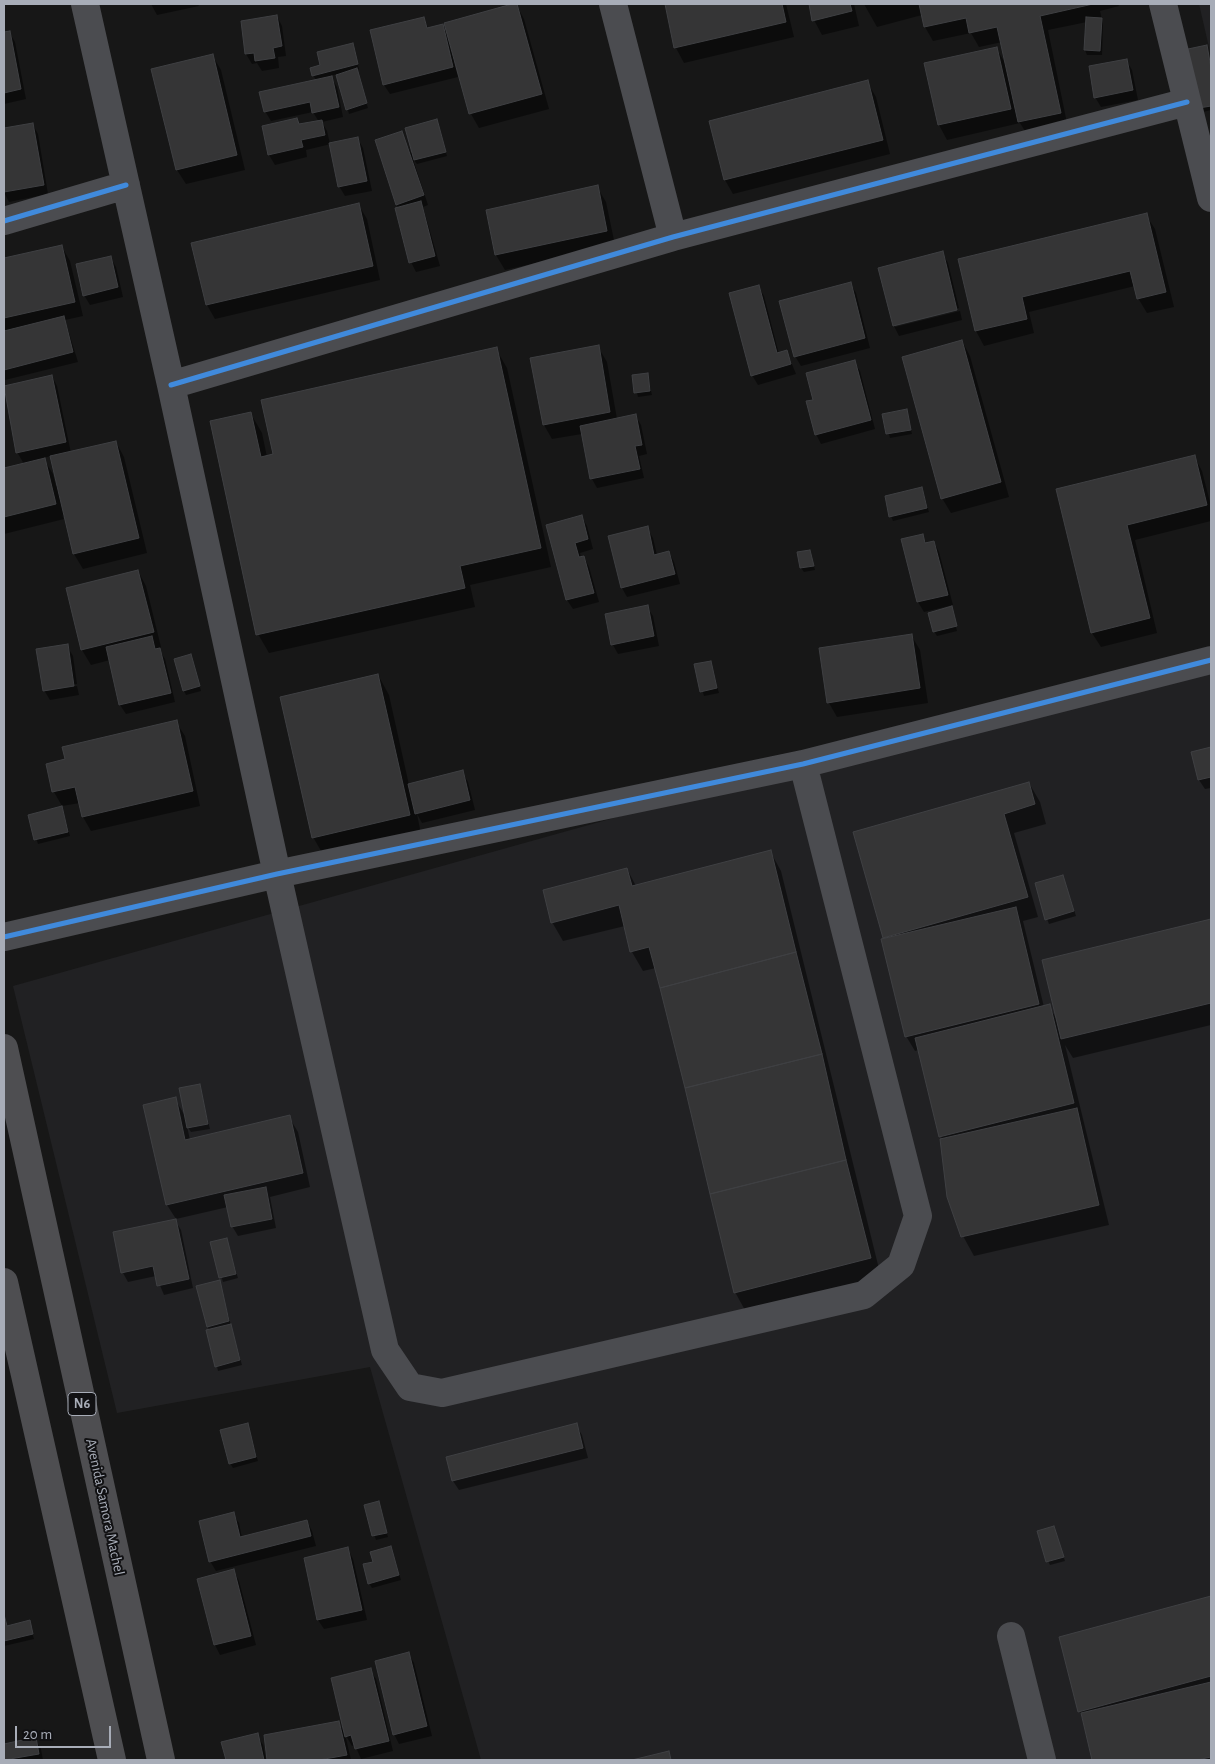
<!DOCTYPE html>
<html>
<head>
<meta charset="utf-8">
<style>
  body { margin:0 }
  #map { position:relative; width:1215px; height:1764px; overflow:hidden; background:#171717; font-family:"Alegreya Sans",sans-serif }
  canvas { display:block }
  .frame { position:absolute; inset:0; border:5px solid #a8adb8; pointer-events:none }
  .scale { position:absolute; left:15px; top:1726px; width:96px; height:22px; box-sizing:border-box; border:2px solid #a8adb8; border-top:0; padding-left:6px; font-size:15px; line-height:18px; white-space:nowrap; color:#a8adb8; -webkit-text-stroke:4px #111113; paint-order:stroke }
</style>
</head>
<body>
<div id="map">
<canvas width="1215" height="1764"></canvas>
<div class="frame"></div>
<div class="scale">20 m</div>
</div>
<script>
const g = document.querySelector('canvas').getContext('2d');
g.lineJoin = 'round';
function fillPath(path, color) {
  g.fillStyle = color;
  g.fill(path, 'evenodd');
}
function shape(rows) {
  const path = new Path2D();
  for (const r of rows) {
    path.moveTo(r[0], r[1]);
    for (let i = 2; i < r.length; i += 2) path.lineTo(r[i], r[i + 1]);
  }
  return path;
}
function stroke(path, color, width, dash) {
  g.strokeStyle = color;
  g.lineWidth = width;
  g.lineCap = dash ? 'butt' : 'round';
  g.setLineDash(dash || []);
  g.stroke(path);
}
function drawText(font, color, halo, rows, align = 'center') {
  g.font = font + ' "Alegreya Sans",sans-serif';
  g.lineWidth = 4;
  g.setLineDash([]);
  g.textBaseline = 'middle';
  g.strokeStyle = halo;
  g.fillStyle = color;
  for (const [text, x, y, turn = 0] of rows) {
    g.save();
    g.translate(x, y);
    g.rotate((+turn || 0) * Math.PI / 180);
    g.textAlign = isNaN(turn) ? turn : align;
    if (halo) g.strokeText(text, 0, 0);
    g.fillText(text, 0, 0);
    g.restore();
  }
}
fillPath(shape([
  [1199,4,1211,4,1211,56],
  [1211,651,1211,1760,481,1760,370,1367,117,1413,13,986]
]), '#212123');
fillPath(shape([
  [151,4,198,4,199,6,157,15],
  [516,4,524,19,549,109,479,128,471,114,456,61,454,62,458,77,390,94,384,85,423,18,429,29,442,25,449,36],
  [666,4,786,4,794,37,684,63,676,48],
  [810,4,854,4,859,26,822,35,814,20],
  [864,4,1118,4,1119,6,1100,11,1103,24,1102,55,1087,55,1085,50,1087,22,1048,30,1068,128,1028,136,1020,123,947,140,939,125,925,64,996,48,1007,66,1002,42,979,47,971,33,933,41,925,27,922,15,877,27],
  [277,16,282,26,286,56,278,57,279,68,262,71,257,63,252,64,246,54,242,22],
  [9,32,15,42,26,99,4,104,4,33],
  [352,45,359,69,356,70,368,108,349,114,337,74,330,76,337,87,343,117,322,122,327,131,330,144,358,139,363,148,372,191,345,196,339,186,331,144,306,150,307,157,275,165,269,155,263,127,296,119,300,126,319,122,313,112,271,121,265,111,316,80,313,75,322,66],
  [1206,47,1211,64,1211,110,1203,112,1200,108],
  [212,55,221,70,245,170,186,184,177,170,153,70],
  [1126,60,1132,70,1138,100,1101,107,1095,97],
  [867,82,876,97,890,154,733,194,725,180],
  [436,121,447,156,417,164,413,159,428,205,423,207,440,266,416,272,411,262,397,204,401,133,411,153,413,152],
  [33,125,38,134,48,194,9,202,4,192,4,130],
  [597,187,606,202,615,245,505,270,496,255,487,211],
  [358,204,367,219,380,280,215,319,207,305],
  [1146,215,1155,229,1174,307,1147,313,1138,298,1135,286,1029,312,1034,333,984,346,976,331,959,260],
  [62,247,70,261,83,316,65,320,78,362,5,380,4,260],
  [942,253,948,263,959,308,895,325,895,327,960,311,962,320,899,336,894,326,880,269],
  [110,257,116,267,123,297,90,305,84,295],
  [850,283,856,293,870,348,801,366,795,356],
  [758,286,764,296,779,354,787,352,796,374,758,385,752,375],
  [962,341,970,356,1009,497,951,513,942,498],
  [598,347,607,362,617,419,635,415,641,425,647,454,639,456,644,478,597,488,592,479,582,434,552,439,544,425],
  [496,349,507,368,551,567,470,585,475,607,269,653,258,634,251,414,262,433,267,457,274,455],
  [854,362,860,371,875,429,821,444,816,434,815,401],
  [647,374,652,395,638,397,633,376],
  [52,376,57,386,71,453,116,442,124,457,147,553,83,569,74,554,66,519,62,515,64,519,4,534,4,469,24,464,17,452,4,387],
  [51,456,58,485,56,486,53,474,43,458],
  [906,410,912,434,890,438,884,415],
  [1194,456,1202,471,1211,506,1211,521,1135,540,1157,633,1101,647,1092,633,1058,490],
  [922,488,929,512,893,521,891,516],
  [582,517,587,526,593,549,580,553,581,558,584,557,589,567,599,602,573,609,567,600,548,526],
  [647,528,653,538,657,555,669,552,674,562,680,584,627,597,622,588],
  [922,535,927,544,934,542,939,552,953,605,924,612,918,602,903,540],
  [810,551,815,570,804,572,801,568],
  [138,571,146,586,161,647,158,648,165,659,175,702,126,714,120,705,110,660,91,665,82,650,67,589],
  [647,607,653,616,659,646,618,654,613,645,607,615],
  [952,611,957,631,937,636,934,631],
  [911,635,920,650,928,703,837,717,829,703],
  [67,646,73,656,77,684,46,689,46,691,77,686,79,695,50,700,44,690],
  [191,656,201,691,186,695,184,691],
  [710,662,719,693,704,696,695,665],
  [378,675,389,695,409,785,462,772,468,782,475,810,422,823,417,814,421,834,324,856,313,837],
  [176,722,185,736,200,806,91,831,83,817,80,803,62,806,54,792,47,765,67,760],
  [1211,748,1211,788,1205,789,1199,780,1193,753],
  [1029,783,1040,802,1046,824,1014,833,1038,917,1023,921,1044,1007,1049,1006,1057,1020,1044,961,1211,921,1211,1025,1073,1058,1065,1045,1109,1225,974,1256,963,1236,942,1140,919,1050,915,1051,906,1036,885,940,855,833],
  [62,807,70,836,38,844,29,816],
  [770,851,781,871,881,1277,746,1312,735,1292,656,968,643,971,632,952,625,926,563,941,552,922,627,869,636,886],
  [1063,876,1076,916,1049,924,1047,919],
  [199,1086,210,1129,191,1132,187,1126,190,1140,289,1117,298,1132,310,1187,270,1197,276,1228,238,1236,232,1226,228,1207,176,1219,167,1205,175,1099,185,1116],
  [175,1220,181,1230,193,1288,164,1295,156,1276,128,1282,123,1273],
  [226,1239,238,1278,223,1282,211,1243],
  [219,1282,242,1365,218,1371,208,1326],
  [247,1425,258,1461,233,1468,230,1463],
  [576,1425,582,1435,588,1458,459,1490,453,1481,448,1458],
  [378,1503,388,1537,376,1540,365,1506],
  [233,1514,239,1523,242,1538,307,1521,312,1531,316,1546,216,1571,210,1561],
  [1054,1527,1065,1561,1050,1565,1048,1561],
  [391,1548,401,1580,372,1588,369,1583,375,1563],
  [348,1549,353,1559,367,1620,324,1629,318,1620],
  [234,1571,239,1581,256,1645,220,1655,215,1645,198,1580],
  [1211,1597,1211,1760,1093,1760,1061,1638],
  [4,1612,8,1627,29,1622,34,1639,4,1646],
  [408,1653,414,1663,432,1736,399,1744,394,1734],
  [370,1670,376,1679,393,1751,361,1759,355,1745,352,1746,345,1734,351,1760,269,1760,265,1736,338,1722,345,1734],
  [257,1735,263,1745,266,1760,227,1760,223,1743],
  [35,1739,41,1749,43,1760,4,1760,4,1745]
]), '#0007');
const building = shape([
  [512,4,517,4,542,94,469,114,444,23,512,4],
  [665,4,782,4,786,22,674,48,665,4],
  [809,4,850,4,852,11,812,21,809,4],
  [919,4,1093,4,1040,16,1061,113,1018,122,997,27,969,33,966,18,924,27,919,4],
  [277,15,282,46,273,48,275,58,255,61,254,53,245,54,241,21,277,15],
  [424,17,427,28,443,24,453,67,383,85,370,30,424,17],
  [1086,17,1102,18,1100,51,1084,50,1086,17],
  [10,31,21,89,4,93,4,32,10,31],
  [353,43,358,64,312,76,310,68,320,65,317,52,353,43],
  [1207,45,1211,68,1211,106,1199,108,1188,49,1207,45],
  [997,47,1011,109,938,125,924,63,997,47],
  [213,54,237,155,176,170,151,69,213,54],
  [1127,59,1133,90,1094,98,1089,66,1127,59],
  [357,68,367,103,346,110,336,75,357,68],
  [332,76,339,107,312,113,310,102,264,112,259,92,332,76],
  [868,80,883,140,724,180,709,121,868,80],
  [297,118,299,124,322,120,325,135,301,140,303,147,268,155,262,126,297,118],
  [437,119,446,152,414,160,405,128,437,119],
  [33,123,44,185,4,192,4,128,33,123],
  [402,131,424,195,396,205,375,140,402,131],
  [358,137,367,181,338,187,329,143,358,137],
  [598,185,607,231,495,255,486,210,598,185],
  [421,201,435,256,409,263,395,208,421,201],
  [359,203,373,266,206,305,191,243,359,203],
  [1147,213,1166,292,1137,299,1130,271,1022,297,1027,319,975,331,958,259,1147,213],
  [62,245,75,302,4,318,4,258,62,245],
  [943,251,957,310,893,326,878,268,943,251],
  [111,256,118,287,83,296,76,264,111,256],
  [851,282,865,338,794,357,779,301,851,282],
  [759,285,777,353,787,350,791,364,751,376,729,293,759,285],
  [64,316,73,352,4,370,4,331,64,316],
  [962,340,1001,482,941,499,902,357,962,340],
  [599,345,610,412,543,425,530,358,599,345],
  [497,347,541,548,460,566,465,588,256,635,210,421,251,412,261,457,273,454,261,400,497,347],
  [855,360,871,420,815,435,806,401,813,400,806,373,855,360],
  [648,373,650,391,634,393,632,375,648,373],
  [52,375,66,442,16,453,4,386,52,375],
  [907,409,911,430,886,434,882,414,907,409],
  [636,414,642,445,635,446,640,469,590,479,580,426,636,414],
  [116,441,139,538,73,554,50,456,116,441],
  [1195,455,1207,505,1127,525,1150,618,1091,633,1056,489,1195,455],
  [45,458,56,504,4,517,4,468,45,458],
  [922,487,927,508,889,517,885,496,922,487],
  [582,515,588,539,575,543,579,557,584,556,594,593,566,600,546,525,582,515],
  [648,526,654,555,669,551,675,574,621,588,608,536,648,526],
  [923,534,925,543,934,541,948,595,917,602,901,539,923,534],
  [810,550,814,566,800,568,797,552,810,550],
  [138,570,154,632,81,650,66,588,138,570],
  [648,605,654,636,611,645,605,614,648,605],
  [952,606,957,626,933,632,928,613,952,606],
  [912,634,920,688,827,703,819,648,912,634],
  [152,636,155,649,160,648,171,693,119,705,106,647,152,636],
  [68,644,74,686,43,691,36,649,68,644],
  [191,654,200,686,183,691,174,659,191,654],
  [711,661,717,688,700,692,694,664,711,661],
  [378,674,410,815,312,838,280,697,378,674],
  [177,720,193,791,82,817,75,787,52,792,46,764,65,759,62,747,177,720],
  [1211,747,1211,777,1198,780,1191,752,1211,747],
  [463,770,470,800,415,814,408,784,463,770],
  [1029,782,1035,804,1004,814,1028,897,883,938,853,832,1029,782],
  [62,806,68,832,34,840,28,815,62,806],
  [771,850,796,952,660,988,649,947,630,952,619,905,551,923,543,890,627,868,632,886,771,850],
  [1063,875,1074,911,1045,920,1035,883,1063,875],
  [1016,907,1039,1004,905,1037,881,939,1016,907],
  [1211,919,1211,1003,1061,1039,1042,960,1211,919],
  [796,952,822,1054,685,1088,660,988,796,952],
  [1050,1004,1074,1103,939,1137,915,1038,1050,1004],
  [822,1054,846,1160,710,1194,685,1088,822,1054],
  [200,1084,208,1124,187,1128,179,1088,200,1084],
  [176,1097,185,1140,290,1115,303,1173,166,1205,143,1105,176,1097],
  [1077,1108,1099,1205,961,1237,947,1197,940,1139,1077,1108],
  [846,1160,871,1258,734,1293,710,1194,846,1160],
  [266,1187,272,1219,231,1227,224,1195,266,1187],
  [176,1219,189,1279,157,1286,153,1266,121,1273,113,1232,176,1219],
  [227,1238,236,1274,219,1278,210,1242,227,1238],
  [220,1280,229,1321,207,1327,196,1286,220,1280],
  [231,1324,240,1360,215,1367,206,1330,231,1324],
  [248,1423,256,1457,229,1464,220,1430,248,1423],
  [577,1423,583,1448,452,1481,446,1457,577,1423],
  [379,1501,387,1533,372,1536,364,1505,379,1501],
  [234,1512,240,1537,307,1520,311,1536,209,1562,199,1521,234,1512],
  [1054,1526,1064,1557,1046,1562,1037,1531,1054,1526],
  [391,1546,399,1575,368,1584,363,1564,373,1562,370,1552,391,1546],
  [348,1547,362,1610,317,1620,304,1558,348,1547],
  [234,1569,251,1636,214,1645,197,1579,234,1569],
  [1211,1596,1211,1676,1078,1712,1059,1637,1211,1596],
  [4,1614,7,1626,30,1620,33,1634,4,1641,4,1614],
  [409,1652,427,1726,393,1735,375,1661,409,1652],
  [371,1668,389,1741,355,1749,351,1735,345,1737,331,1678,371,1668],
  [1211,1682,1211,1757,1197,1760,1092,1760,1081,1713,1211,1682],
  [339,1721,347,1755,319,1760,267,1760,264,1735,339,1721],
  [258,1733,264,1760,226,1760,221,1742,258,1733],
  [36,1737,39,1754,4,1760,4,1744,36,1737],
  [669,1751,671,1760,632,1760,669,1751]
]);
fillPath(building, '#353536');
stroke(building, '#3f4043', 1);
stroke(shape([
  [85,4,171,385,277,874,385,1350,410,1387,442,1393,864,1295,901,1265,918,1216,803,764],
  [613,4,673,237],
  [1163,4,1211,198],
  [4,221,126,185],
  [171,385,673,237,1187,102],
  [4,937,277,874,803,764,1211,660],
  [1011,1636,1042,1760]
]), '#4b4c50', 28);
stroke(shape([
  [4,1048,161,1760],
  [4,1282,112,1760]
]), '#4e4e51', 28);
stroke(shape([
  [4,221,126,185],
  [171,385,673,237,1187,102],
  [4,937,277,874,803,764,1211,660]
]), '#408adc', 5);
for (const [x, y, w] of [
  [82,1404,28]
]) {
  const box = new Path2D();
  box.roundRect(x - w / 2, y - 11.5, w, 23, 4);
  g.fillStyle = '#111113';
  g.fill(box);
  stroke(box, '#a8adb8', 1);
}
drawText('bold 14px', '#a8adb8', null, [
  ["N6",82,1404]
]);
drawText('15px', '#a8adb8', '#111113', [
  ["Avenida Samora Machel",105,1507,78]
]);
</script>
</body>
</html>
